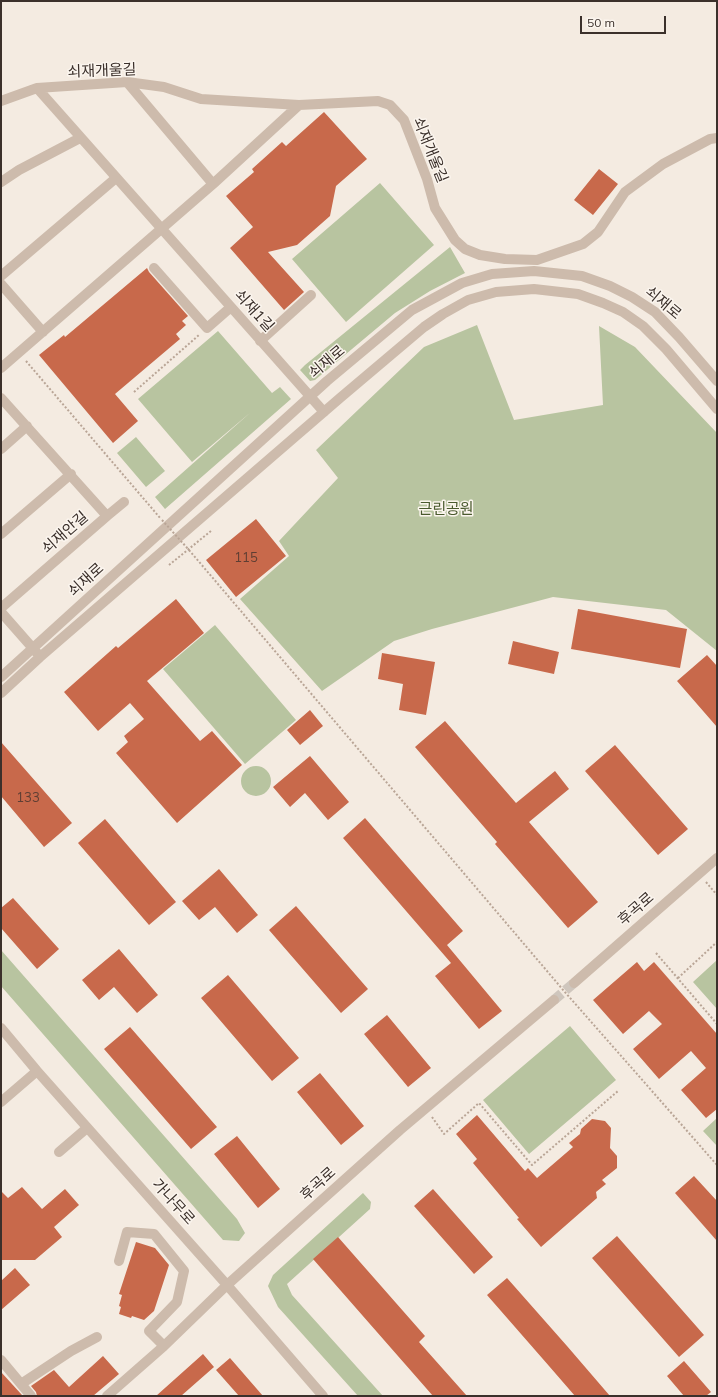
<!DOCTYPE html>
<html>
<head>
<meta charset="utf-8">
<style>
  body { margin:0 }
  #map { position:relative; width:718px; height:1397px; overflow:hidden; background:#f4ebe1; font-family:Mulish,sans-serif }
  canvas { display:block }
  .frame { position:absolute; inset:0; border:2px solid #3b302b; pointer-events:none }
  .scale { position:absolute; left:580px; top:16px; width:86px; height:18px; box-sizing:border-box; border:2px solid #3b302b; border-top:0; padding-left:5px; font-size:12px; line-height:14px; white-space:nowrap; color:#3b302b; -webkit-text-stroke:3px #fbf5ee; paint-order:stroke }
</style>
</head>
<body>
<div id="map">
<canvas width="718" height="1397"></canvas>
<div class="frame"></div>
<div class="scale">50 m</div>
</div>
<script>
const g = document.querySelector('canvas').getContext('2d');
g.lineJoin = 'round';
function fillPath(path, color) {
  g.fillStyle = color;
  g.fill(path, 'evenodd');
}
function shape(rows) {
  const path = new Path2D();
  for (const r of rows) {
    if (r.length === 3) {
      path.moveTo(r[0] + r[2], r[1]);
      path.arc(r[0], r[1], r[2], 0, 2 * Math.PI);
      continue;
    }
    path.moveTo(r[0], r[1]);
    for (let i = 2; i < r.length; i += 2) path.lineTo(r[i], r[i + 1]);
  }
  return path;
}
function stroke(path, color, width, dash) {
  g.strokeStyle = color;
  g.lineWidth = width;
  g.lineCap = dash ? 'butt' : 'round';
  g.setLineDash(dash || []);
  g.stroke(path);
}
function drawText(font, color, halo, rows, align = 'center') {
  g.font = font + ' Mulish,"Noto Sans KR",sans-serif';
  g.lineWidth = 3;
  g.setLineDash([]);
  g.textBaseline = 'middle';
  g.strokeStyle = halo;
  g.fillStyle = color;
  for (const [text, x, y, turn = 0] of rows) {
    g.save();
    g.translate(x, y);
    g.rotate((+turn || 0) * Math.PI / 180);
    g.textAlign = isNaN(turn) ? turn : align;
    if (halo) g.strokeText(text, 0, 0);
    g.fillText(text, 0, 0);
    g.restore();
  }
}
fillPath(shape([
  [380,183,434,245,346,322,292,259],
  [450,247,465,273,430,291,395,313,315,380,310,381,300,370,305,365],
  [477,325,514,420,603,405,599,326,635,347,717,433,717,651,666,610,553,597,432,629,394,641,322,691,240,599,289,556,279,541,338,478,316,450,424,347],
  [218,331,272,393,280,387,291,399,165,509,155,497,251,412,192,462,138,399],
  [136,437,165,471,146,487,117,453],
  [215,625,296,720,245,764,163,669],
  [256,781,15],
  [1,950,237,1219,245,1233,239,1241,223,1240,1,986],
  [717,960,717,1009,693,982],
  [570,1026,616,1080,529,1154,483,1100],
  [717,1118,717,1146,703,1131],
  [363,1193,371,1202,370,1209,287,1284,292,1295,383,1396,358,1396,278,1307,268,1286,273,1275]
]), '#b8c4a0');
fillPath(shape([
  [324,112,367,159,336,186,330,216,297,245,268,252,304,292,284,310,230,248,253,227,226,196,254,172,252,169,282,142,286,146],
  [599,169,618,184,593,215,574,200],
  [147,268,149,272,188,316,182,321,186,325,176,334,180,339,115,394,138,421,113,443,39,355,64,335,65,337],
  [256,519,286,556,236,597,206,560],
  [176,599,204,633,147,681,200,741,212,731,242,765,177,823,116,753,128,742,124,736,144,719,130,703,98,731,64,692,116,646,118,648],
  [578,609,687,629,680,668,571,649],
  [513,641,559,652,554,674,508,664],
  [382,653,435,662,426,715,399,710,403,684,378,679],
  [707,655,717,666,717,727,677,681],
  [310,710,323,726,300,745,287,730],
  [445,721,516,803,555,771,569,789,529,822,598,902,568,928,495,844,497,842,415,747],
  [1,742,72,823,44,847,1,796],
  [615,745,688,829,658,855,585,771],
  [310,756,349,802,328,820,305,793,290,807,273,787],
  [365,818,463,931,447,945,502,1011,479,1029,435,976,451,963,343,838],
  [105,819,176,902,149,925,78,843],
  [219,869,258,915,237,933,215,907,199,920,182,901],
  [13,898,59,949,37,969,1,928,1,908],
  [296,906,368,989,341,1013,269,930],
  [119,949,158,995,137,1013,114,987,99,1000,82,980],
  [637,962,644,971,654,962,717,1034,717,1109,706,1118,681,1090,706,1068,691,1051,659,1079,633,1049,662,1024,649,1011,623,1034,593,1000],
  [228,975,299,1058,272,1081,201,998],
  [387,1015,431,1068,408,1087,364,1034],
  [130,1027,217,1127,191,1149,104,1049],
  [320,1073,364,1126,341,1145,297,1092],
  [477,1115,525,1171,528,1168,537,1178,573,1147,569,1143,580,1134,581,1129,592,1119,605,1121,611,1128,610,1148,617,1156,617,1168,602,1180,606,1184,596,1192,597,1198,541,1247,517,1219,519,1218,473,1163,477,1159,456,1134],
  [237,1136,280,1189,258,1208,214,1154],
  [694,1176,717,1201,717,1241,675,1193],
  [22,1187,42,1209,65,1189,79,1205,54,1227,62,1237,35,1260,1,1260,1,1191,8,1198],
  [433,1189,493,1257,474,1274,414,1206],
  [617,1236,704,1335,679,1357,592,1258],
  [338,1237,425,1336,419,1342,467,1396,433,1396,313,1259],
  [136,1242,155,1248,169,1265,154,1311,144,1320,132,1316,131,1318,119,1314,121,1307,119,1306,122,1295,119,1294],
  [15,1268,30,1285,1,1310,1,1281],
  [507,1278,567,1346,610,1396,575,1396,549,1366,487,1295],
  [203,1354,214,1367,181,1396,156,1396],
  [103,1356,119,1374,93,1396,37,1396,36,1392,31,1386,54,1370,69,1387],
  [230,1358,263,1396,239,1396,216,1370],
  [684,1361,711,1392,706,1396,684,1396,667,1376],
  [1,1372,22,1395,23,1396,1,1396]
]), '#c8694b');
stroke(shape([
  [554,1000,574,983]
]), '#cfc6bd', 10, [10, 5]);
stroke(shape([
  [26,361,161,519],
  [134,392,199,335],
  [189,550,564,991,717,1165],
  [169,565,211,531],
  [706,882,717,895],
  [656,953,717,1024],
  [678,978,717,942],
  [432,1117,444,1134,479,1103,532,1165,618,1091]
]), '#b9a596', 2, [2, 2]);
stroke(shape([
  [127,82,213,184],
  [37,88,324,412],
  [1,101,37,88,127,82,164,87,201,99,299,105,378,101,390,105,404,120,427,179,435,208,455,240,465,249,480,255,505,259,537,260,583,244,598,232,625,192,663,164,710,139,717,138],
  [1,182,19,170,80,138],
  [154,268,207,328,231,307],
  [1,276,116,178],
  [1,284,43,332],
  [260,341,311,295],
  [1,368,213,184,299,105],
  [1,398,107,516,1,608],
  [1,449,27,426],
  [107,516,124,502],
  [1,534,71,474],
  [1,612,37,653],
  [1,677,327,381,412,310,462,283,492,274,534,271,582,276,610,286,632,297,655,312,679,337,717,381],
  [1,693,40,657,340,398,424,327,443,314,468,300,496,292,534,289,578,294,603,303,623,312,643,326,666,349,717,409],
  [574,983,717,858],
  [1,1028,37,1071,227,1285,323,1396],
  [1,1102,37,1071],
  [59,1152,87,1128],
  [119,1261,127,1232,154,1234,184,1271,177,1302,149,1331,164,1346],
  [1,1360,31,1396],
  [21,1384,71,1351,97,1337],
  [107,1396,164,1346,227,1285,400,1130,554,1000]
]), '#cdbbac', 10);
stroke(shape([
  [162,520,189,550]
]), '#b9a596', 2, [2, 2]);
drawText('13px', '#5e3e33', null, [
  ["115",246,558],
  ["133",28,798]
]);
drawText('15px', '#3b302b', '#fbf5ee', [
  ["쇠재개울길",102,71,-2],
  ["쇠재개울길",430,150,68],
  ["쇠재로",663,303,40],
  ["쇠재1길",254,311,48],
  ["쇠재로",327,362,-40],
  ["쇠재안길",65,533,-41],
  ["쇠재로",86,580,-42],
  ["후곡로",636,909,-41],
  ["후곡로",318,1184,-42],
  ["가나무로",173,1202,48]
]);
drawText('15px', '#4a5a2e', '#fbf5ee', [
  ["근린공원",446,509]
]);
</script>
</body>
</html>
